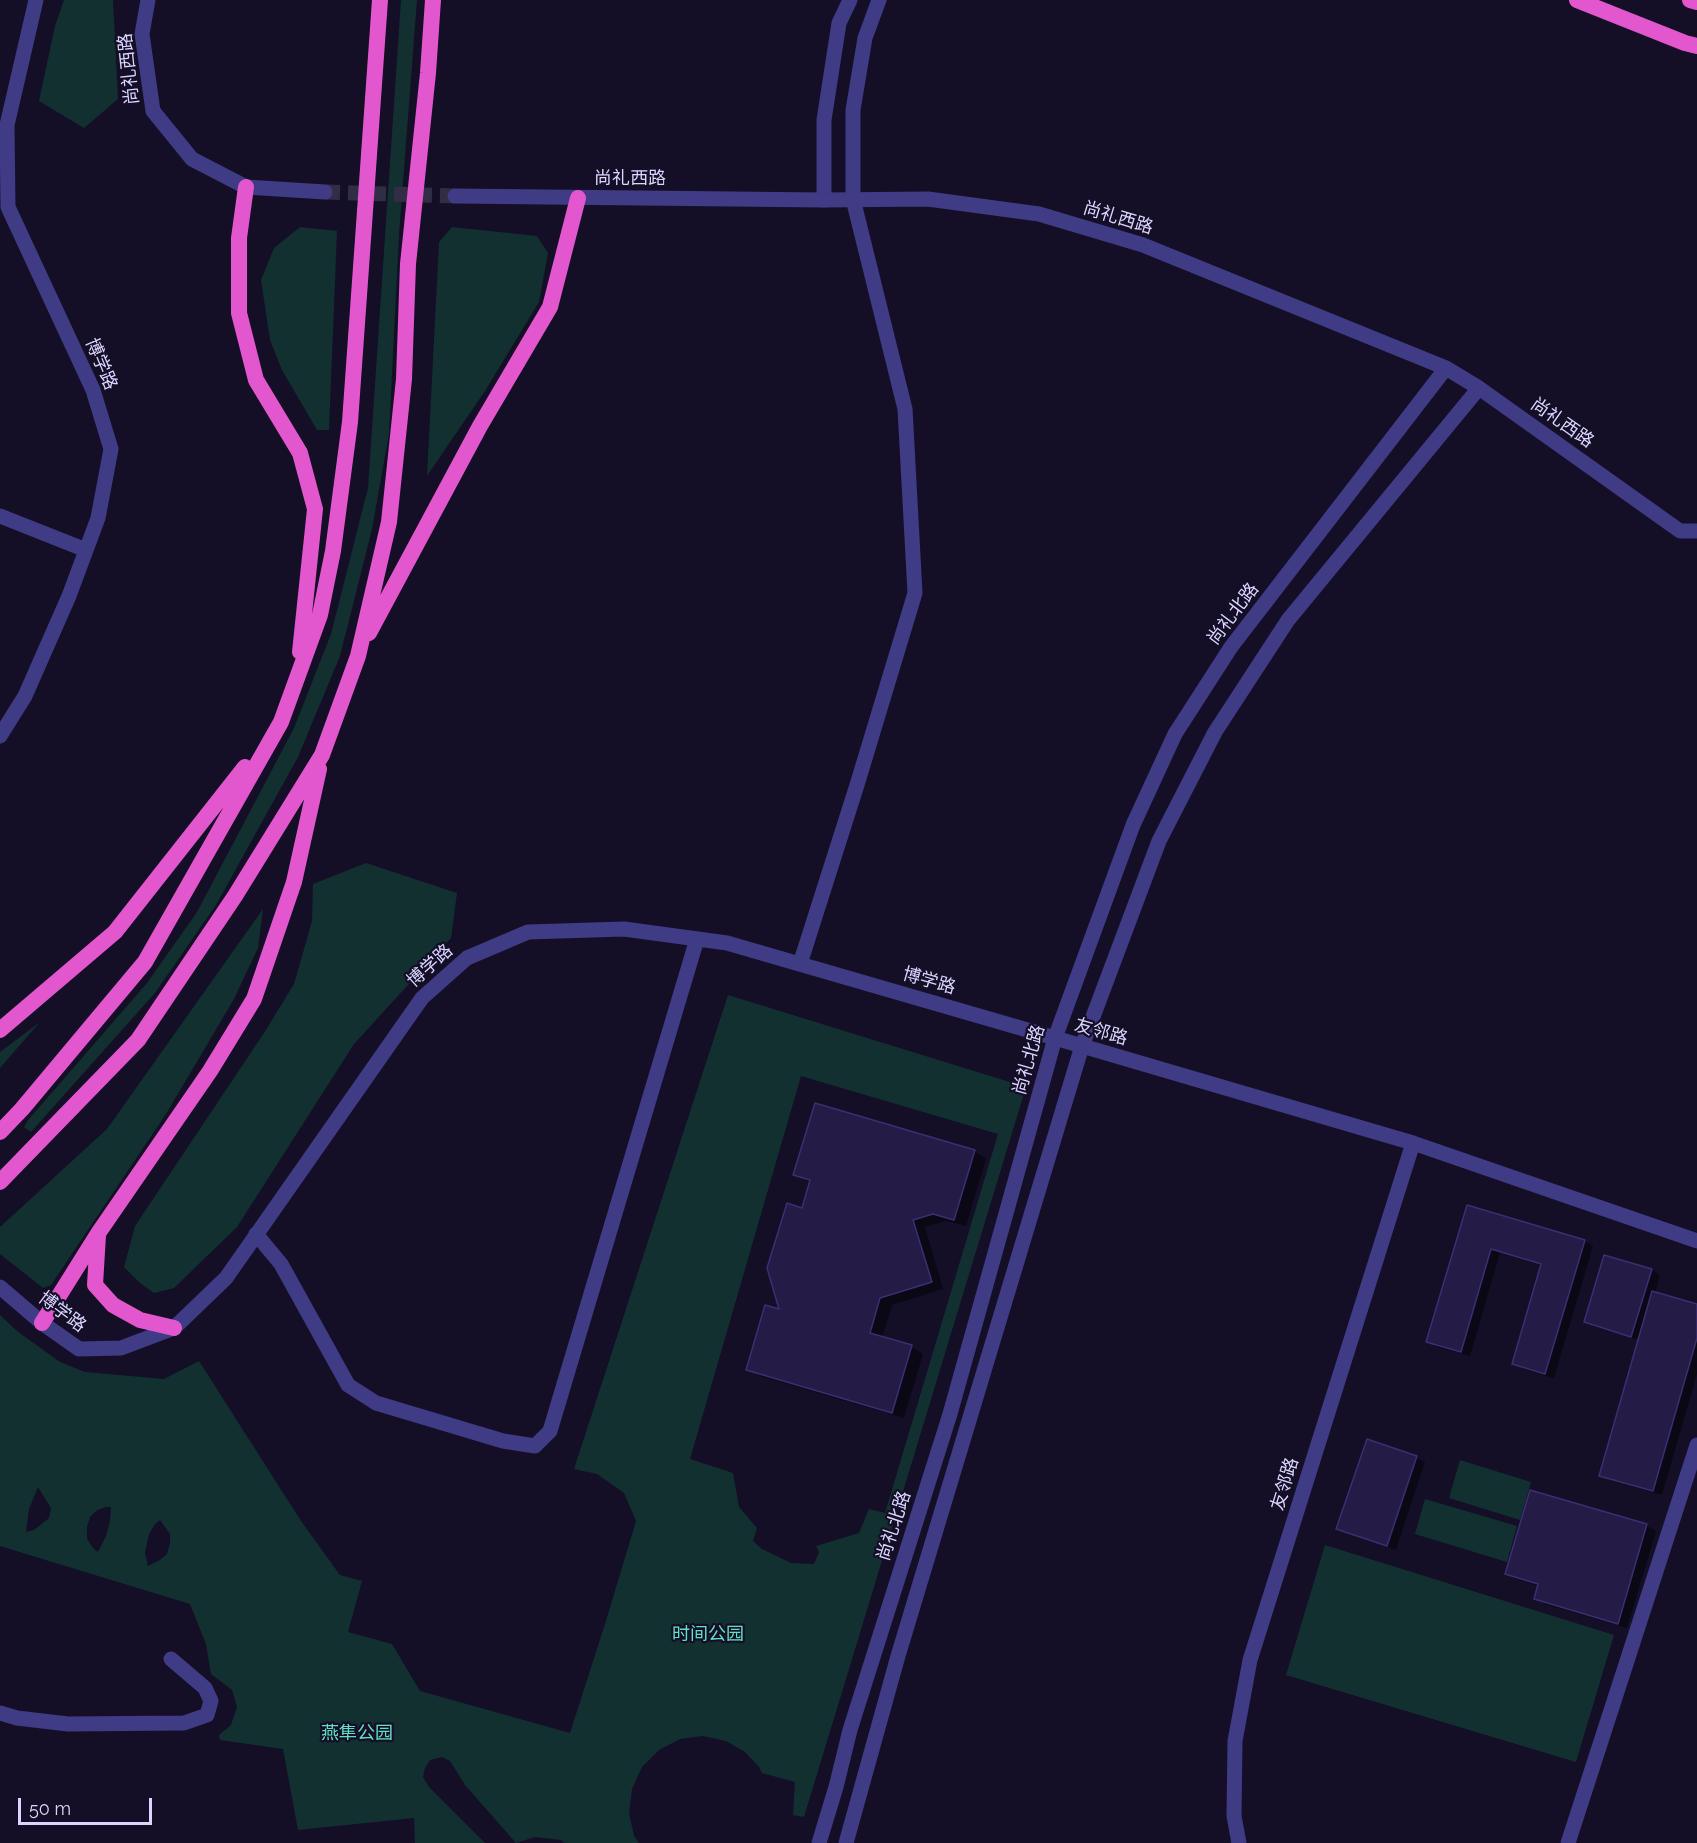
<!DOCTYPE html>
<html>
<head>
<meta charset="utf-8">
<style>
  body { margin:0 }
  #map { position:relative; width:1697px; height:1843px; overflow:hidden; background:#140f26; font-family:Raleway,sans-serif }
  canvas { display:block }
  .scale { position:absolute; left:18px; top:1798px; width:134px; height:27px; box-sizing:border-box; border:3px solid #dbd5ff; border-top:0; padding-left:8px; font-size:18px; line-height:21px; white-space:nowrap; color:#dbd5ff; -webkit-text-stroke:4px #140f26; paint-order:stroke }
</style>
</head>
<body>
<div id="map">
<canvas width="1697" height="1843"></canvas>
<div class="scale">50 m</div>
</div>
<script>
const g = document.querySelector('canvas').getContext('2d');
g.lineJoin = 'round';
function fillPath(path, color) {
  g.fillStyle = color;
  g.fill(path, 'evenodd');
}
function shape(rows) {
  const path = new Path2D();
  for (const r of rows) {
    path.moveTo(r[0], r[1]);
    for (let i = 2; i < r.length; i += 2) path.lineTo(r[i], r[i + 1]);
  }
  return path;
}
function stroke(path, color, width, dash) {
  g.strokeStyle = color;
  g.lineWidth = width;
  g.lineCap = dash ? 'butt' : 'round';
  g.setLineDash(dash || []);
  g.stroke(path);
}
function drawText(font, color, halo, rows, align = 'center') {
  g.font = font + ' Raleway,"Noto Sans SC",sans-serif';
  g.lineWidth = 4.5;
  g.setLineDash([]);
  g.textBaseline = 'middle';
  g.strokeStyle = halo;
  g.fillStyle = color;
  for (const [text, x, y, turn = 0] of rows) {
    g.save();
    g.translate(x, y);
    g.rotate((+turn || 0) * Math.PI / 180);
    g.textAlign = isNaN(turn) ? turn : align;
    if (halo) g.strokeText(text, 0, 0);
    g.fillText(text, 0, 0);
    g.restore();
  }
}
fillPath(shape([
  [64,0,113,0,118,99,84,128,39,101,55,26],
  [401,0,417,0,399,234,389,434,372,529,340,656,298,757,216,905,155,993,31,1132,24,1127,29,1119,147,983,197,912,294,728,331,634,368,488],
  [300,227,337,231,329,430,317,430,282,370,270,340,261,280,274,248],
  [452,227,537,236,548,253,539,302,485,391,427,476,439,242],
  [366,863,457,893,451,938,354,1044,237,1227,174,1288,154,1293,140,1283,124,1267,135,1226,264,1033,294,984,312,921,313,884],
  [263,909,258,948,234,999,166,1114,51,1285,43,1288,0,1254,0,1227,107,1129],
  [728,995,1026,1087,804,1817,793,1815,795,1782,762,1773,759,1767,745,1752,726,1741,703,1736,680,1739,659,1750,642,1767,632,1789,629,1813,634,1836,639,1843,565,1843,561,1840,535,1837,516,1843,465,1785,450,1761,442,1757,430,1760,425,1768,423,1777,429,1787,485,1843,415,1843,414,1818,298,1830,283,1749,220,1740,219,1735,231,1725,237,1707,232,1690,211,1674,206,1644,190,1604,0,1546,0,1315,17,1331,60,1362,85,1372,164,1379,199,1361,301,1521,340,1575,362,1581,348,1632,392,1644,420,1691,570,1733,605,1624,636,1521,624,1493,597,1474,574,1469],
  [801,1076,998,1134,885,1513,869,1509,859,1533,816,1546,819,1552,814,1564,791,1563,762,1549,753,1541,757,1528,739,1507,733,1473,690,1459],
  [38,1487,51,1508,49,1518,34,1530,26,1532,29,1509],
  [106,1507,111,1507,110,1521,106,1536,98,1552,93,1548,87,1539,87,1527,90,1517,97,1510],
  [160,1520,170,1534,170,1543,167,1554,160,1560,148,1566,145,1553,147,1543,149,1534,155,1524],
  [40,1022,0,1068,0,1052],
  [1460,1460,1531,1482,1520,1520,1449,1498],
  [1425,1499,1517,1526,1507,1562,1415,1534],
  [1325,1545,1614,1635,1576,1762,1286,1675]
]), '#123030');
fillPath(shape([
  [974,1151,986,1159,966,1226,946,1221,925,1227,943,1289,892,1305,882,1338,911,1347,923,1354,904,1418,760,1376,748,1369,781,1311,803,1210,811,1183,795,1175],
  [1468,1207,1584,1241,1593,1246,1554,1378,1523,1369,1514,1364,1543,1266,1500,1253,1470,1356,1437,1347,1428,1341],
  [1652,1270,1660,1275,1655,1293,1697,1305,1697,1374,1662,1495,1609,1480,1601,1475,1640,1340,1595,1327,1586,1322],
  [1416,1457,1425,1462,1396,1550,1347,1533,1338,1528],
  [1531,1492,1647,1526,1656,1531,1627,1628,1545,1604,1536,1599,1539,1586,1516,1579,1507,1574]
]), '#0007');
const building = shape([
  [815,1103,975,1150,954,1220,933,1214,913,1220,932,1282,880,1298,870,1333,912,1345,892,1413,746,1370,765,1305,779,1309,767,1268,787,1203,802,1208,810,1180,793,1175,815,1103],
  [1467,1205,1585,1240,1545,1374,1512,1364,1541,1264,1491,1249,1461,1352,1426,1342,1467,1205],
  [1604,1255,1652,1269,1631,1337,1584,1322,1604,1255],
  [1652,1291,1697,1304,1697,1338,1653,1491,1599,1476,1652,1291],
  [1367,1439,1417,1456,1387,1546,1336,1529,1367,1439],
  [1530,1490,1647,1524,1618,1624,1534,1599,1538,1584,1505,1574,1530,1490]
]);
fillPath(building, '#251b47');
stroke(building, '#3d2e73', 1.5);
stroke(shape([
  [325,192,455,196]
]), '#322d47', 15, [15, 8]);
stroke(shape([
  [824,200,824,120,839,23,850,0],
  [0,516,86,550],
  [0,736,25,696,69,596,98,518,111,449,93,390,8,207,7,125,36,0],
  [800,964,857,785,915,593,905,409,853,199,853,110,865,38,879,0],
  [256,1234,281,1264,348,1385,376,1403,503,1441,535,1446,550,1431,697,939],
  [0,1287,42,1323,79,1349,121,1348,174,1328,226,1278,422,998,467,958,528,932,624,929,727,943,1055,1038,1413,1143,1697,1241],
  [0,1713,17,1718,68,1724,184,1723,207,1715,211,1701,205,1688,171,1659],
  [1239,1843,1234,1816,1235,1741,1250,1660,1413,1143],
  [1568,1843,1697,1445]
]), '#3f3b85', 15);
stroke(shape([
  [148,0,142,34,153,111,192,159,246,187,325,192],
  [455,196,824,200,928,199,1039,214,1143,245,1446,368,1479,388,1680,531,1697,531],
  [819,1843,836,1787,850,1730,950,1414,1055,1038,1133,825,1175,734,1231,647,1446,368],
  [846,1843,898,1656,1082,1046,1159,841,1215,732,1288,620,1479,388]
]), '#3f3b85', 15);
stroke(shape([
  [1577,0,1685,43,1697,46],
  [1690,0,1697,2],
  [246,187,239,238,239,313,256,380,300,453,315,509,300,652],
  [369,633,480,426,550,307,578,198],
  [0,1030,115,932,245,767],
  [0,1132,22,1109,145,962,281,722,320,615,333,551,350,422,380,0],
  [0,1182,138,1040,235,896,322,755,358,656,389,522,404,379,408,264,428,73,433,0],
  [98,1235,95,1285,113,1305,140,1320,174,1328],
  [42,1323,99,1232,210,1071,254,999,294,882,319,769]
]), '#e257ce', 16);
drawText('18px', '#dbd5ff', '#140f26', [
  ["尚礼西路",129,69,-96],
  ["尚礼西路",630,179],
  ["尚礼西路",1118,218,17],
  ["博学路",101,364,67],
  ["尚礼西路",1562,423,35],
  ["尚礼北路",1233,614,-53],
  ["博学路",430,966,-42],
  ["博学路",929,981,16],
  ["友邻路",1101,1032,16],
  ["尚礼北路",1029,1060,-74],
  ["博学路",62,1312,37],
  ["友邻路",1285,1484,-73],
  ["尚礼北路",894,1526,-72]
]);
drawText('18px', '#60e0c3', '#140f26', [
  ["时间公园",708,1635],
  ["燕隼公园",357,1734]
]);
</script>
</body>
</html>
